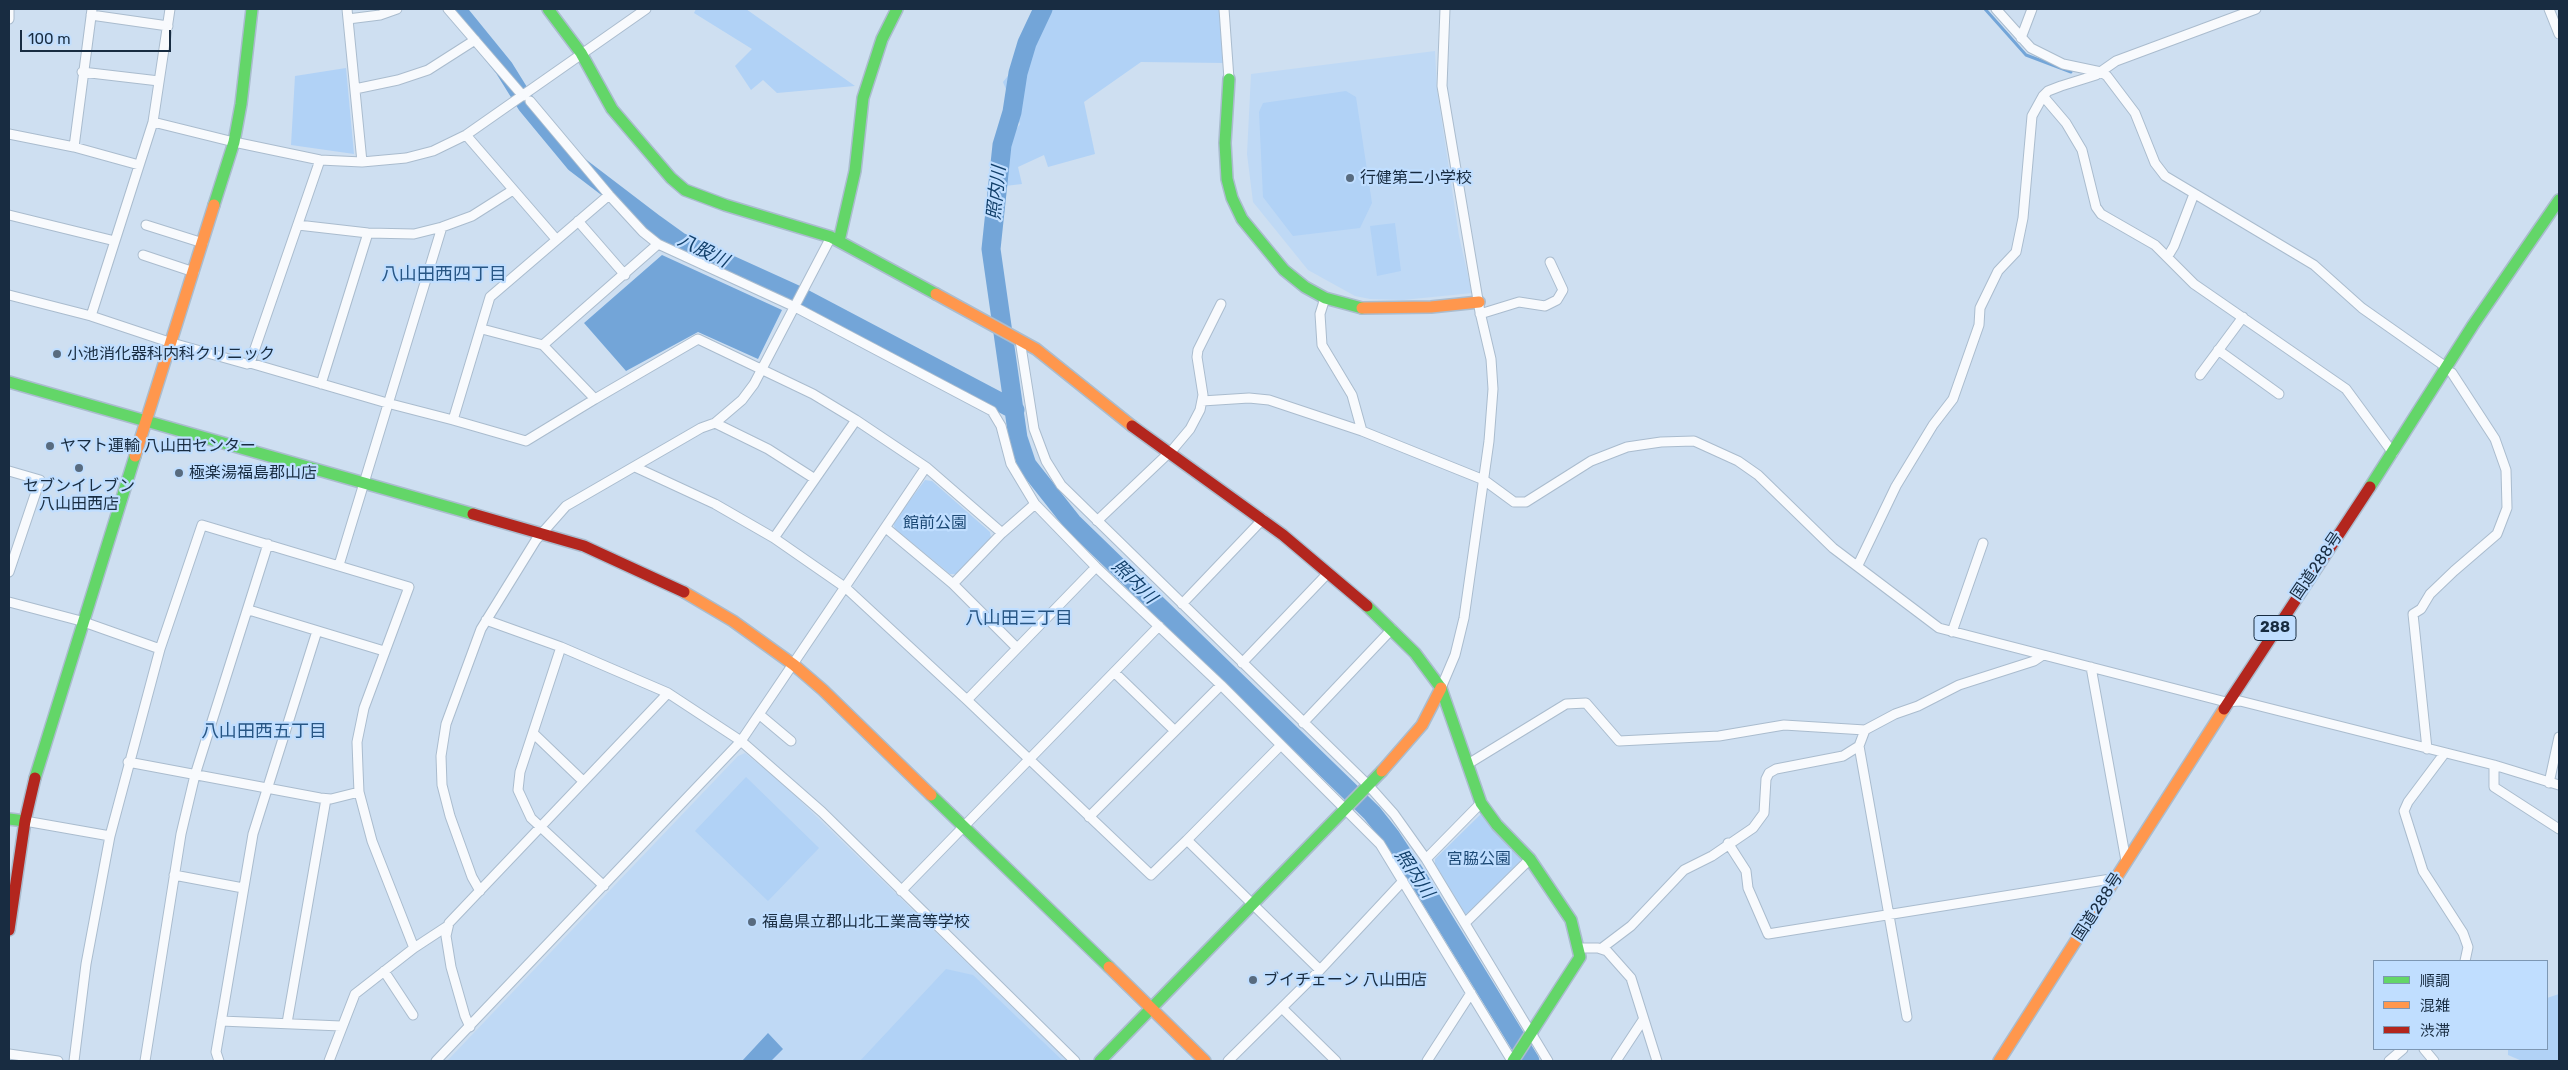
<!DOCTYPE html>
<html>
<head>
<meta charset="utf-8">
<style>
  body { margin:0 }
  #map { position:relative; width:2568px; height:1070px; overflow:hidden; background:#cedff1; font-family:Rubik,"Noto Sans JP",sans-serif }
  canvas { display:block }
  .frame { position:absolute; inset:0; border:10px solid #182c41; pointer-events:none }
  .legend { position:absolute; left:2373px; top:960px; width:175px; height:90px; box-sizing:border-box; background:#c0deff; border:1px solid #7d97b3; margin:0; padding:6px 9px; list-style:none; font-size:15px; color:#182c41 }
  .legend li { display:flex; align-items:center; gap:10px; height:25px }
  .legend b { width:25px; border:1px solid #7d97b3 }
  .scale { position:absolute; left:20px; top:30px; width:151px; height:22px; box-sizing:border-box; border:2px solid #182c41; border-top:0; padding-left:6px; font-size:15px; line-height:18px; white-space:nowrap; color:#182c41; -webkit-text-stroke:4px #c0deff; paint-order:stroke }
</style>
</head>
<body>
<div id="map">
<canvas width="2568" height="1070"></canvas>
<div class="frame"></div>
<ul class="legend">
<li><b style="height:6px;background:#63d668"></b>順調</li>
<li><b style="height:6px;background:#ff974d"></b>混雑</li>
<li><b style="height:6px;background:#b3261e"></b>渋滞</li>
</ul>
<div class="scale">100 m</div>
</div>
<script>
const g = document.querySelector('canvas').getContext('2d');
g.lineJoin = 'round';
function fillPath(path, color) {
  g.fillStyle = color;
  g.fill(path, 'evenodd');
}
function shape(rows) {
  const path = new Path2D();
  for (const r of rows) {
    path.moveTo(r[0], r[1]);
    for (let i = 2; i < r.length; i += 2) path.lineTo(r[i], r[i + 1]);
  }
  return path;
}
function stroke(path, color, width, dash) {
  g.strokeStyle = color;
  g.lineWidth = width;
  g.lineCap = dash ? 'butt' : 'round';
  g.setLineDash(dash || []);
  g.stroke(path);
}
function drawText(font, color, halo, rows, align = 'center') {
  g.font = font + ' Rubik,"Noto Sans JP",sans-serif';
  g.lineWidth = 4.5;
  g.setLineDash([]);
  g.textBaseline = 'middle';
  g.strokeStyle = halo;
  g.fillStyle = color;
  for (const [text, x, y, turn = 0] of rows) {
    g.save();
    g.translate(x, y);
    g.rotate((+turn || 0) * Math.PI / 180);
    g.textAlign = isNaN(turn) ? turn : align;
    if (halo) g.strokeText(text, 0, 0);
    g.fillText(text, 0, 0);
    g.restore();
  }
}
fillPath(shape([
  [1435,51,1437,89,1459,236,1472,293,1403,300,1370,299,1355,296,1308,270,1253,202,1247,154,1251,74],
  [745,753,781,782,1068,1061,447,1061,738,756]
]), '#bfd9f5');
fillPath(shape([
  [696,9,746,9,855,86,777,93,763,80,751,90,735,66,752,49,694,13],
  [1047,9,1220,9,1226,63,1141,62,1084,102,1095,154,1048,167,1044,155,1018,167,1022,184,1005,186,1004,147,1020,124,1003,82,1027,52],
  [346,68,354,154,291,145,295,76],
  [1346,91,1356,97,1372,203,1360,228,1293,236,1263,197,1259,112,1263,103],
  [1395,223,1401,271,1377,276,1370,226],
  [925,480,932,481,990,532,991,538,956,574,950,574,895,529,893,523],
  [746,777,819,848,768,901,695,831],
  [1482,813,1521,858,1519,864,1470,913,1465,914,1435,864,1435,859],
  [946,969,973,975,1063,1061,860,1061],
  [2559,994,2559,1061,2522,1061,2508,1055,2508,1049,2547,1049,2547,998]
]), '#b1d2f6');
fillPath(shape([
  [662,255,782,310,758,359,698,332,626,371,584,323],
  [768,1033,783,1049,771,1061,742,1061]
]), '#73a5d8');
stroke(shape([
  [1985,9,2026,55,2071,72]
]), '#73a5d8', 3);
stroke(shape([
  [456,9,504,68,527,105,575,163,655,224,680,242,799,296,1015,410],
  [1043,9,1027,43,1018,73,1012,112,1002,145,991,249,1018,438,1027,465,1072,522,1372,813,1391,837,1418,878,1530,1061]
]), '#73a5d8', 19);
const street = shape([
  [347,9,362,162],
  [448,9,523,96],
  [1224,9,1229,79],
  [1996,9,2031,48,2063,64,2101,72,2107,76,2135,113,2155,163,2165,176,2314,265,2362,308,2446,367],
  [2549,9,2559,34],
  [91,15,168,26],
  [9,19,9,9],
  [348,19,380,15,397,9],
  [2021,38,2032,9],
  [82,72,159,81],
  [355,89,398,80,428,70,475,40],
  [2043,96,2066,123,2082,150,2096,207,2101,214,2155,245,2194,284,2346,389,2393,453],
  [530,101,609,195,643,232,658,244,795,307,992,411,1001,426,1011,464,1035,504],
  [153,122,170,9],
  [9,134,74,147,139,165],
  [466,135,556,239],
  [74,147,92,9],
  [320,160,250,363,387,403,453,420,490,297,609,195],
  [9,215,115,241],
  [578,221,625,275],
  [146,225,203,243],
  [298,225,368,233,414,234,442,227,472,216,513,190],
  [143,255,194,272],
  [2168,256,2174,246,2194,194],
  [9,295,91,316,172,343,247,364,250,363],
  [1325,298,1320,314,1322,345,1352,395,1362,431,1484,480,1514,502,1526,502,1591,461,1627,447,1661,442,1694,441,1738,461,1758,475,1833,548,1939,628,2226,702,2240,701,2494,765,2559,785],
  [1480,314,1519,302,1545,306,1557,300,1563,290,1550,262],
  [91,316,153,122,234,142,320,160,362,162,406,158,433,151,466,135,646,9],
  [482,329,543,345,595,399,698,339,813,394,856,420,926,467,1002,533,1035,504,1096,567,1221,685,1380,844,1512,1061],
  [1020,340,1034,429,1046,461,1061,485,1369,786,1394,814,1426,859,1548,1061],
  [543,345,658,244],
  [2218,350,2279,394],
  [2200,375,2243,317],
  [321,384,368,233],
  [1202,401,1249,398,1269,400,1362,431],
  [453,420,526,441,595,399],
  [715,423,768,449,815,479],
  [635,467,715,504,774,538,846,588,967,700,1151,875,1187,840,1320,970],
  [9,471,40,480,9,572],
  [1097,521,1174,448,1190,429,1200,410,1203,395,1197,357,1198,350,1221,304],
  [886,528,953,584,1017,648],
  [774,538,856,420],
  [339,565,442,227],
  [1858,565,1896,486,1933,425,1953,399,1979,325,1980,308,1998,271,2016,252,2023,218,2032,116,2043,96,2048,91,2061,86,2096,75,2116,61,2256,9],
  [953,584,1002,533],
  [9,602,81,621,160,649],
  [1182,604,1263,519],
  [249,610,384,651],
  [486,620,561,647,668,693,741,741,822,812,1075,1061],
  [1952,632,1983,543],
  [561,647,520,772,518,790,531,818,604,886],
  [1242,663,1328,573],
  [2091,667,2126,861],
  [1114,672,1175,731],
  [1441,688,1455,655,1464,618,1489,441,1493,389,1491,359,1480,312,1442,86,1445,9],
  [967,700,1096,567],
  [760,715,791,741],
  [1303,723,1392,629],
  [533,733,583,781],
  [1859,746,1907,1017],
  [2427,749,2413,614,2421,609,2430,594,2454,571,2497,534,2507,508,2506,470,2495,439,2452,373],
  [2444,754,2408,802,2404,811,2423,871,2463,933,2468,947,2465,961],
  [128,762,320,798,331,799,359,792],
  [1468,764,1566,704,1586,703,1619,741,1719,736,1784,725,1865,730,1895,714,1918,706,1959,685,2034,661,2043,655],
  [2494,765,2494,787,2559,829],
  [2549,783,2559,737],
  [1089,817,1221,685],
  [25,821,110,836],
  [1187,840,1281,745],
  [1728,843,1746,871,1748,888,1768,934,2117,878],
  [1426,859,1481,803],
  [174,875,243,888],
  [480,891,472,877,450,816,442,785,441,756,446,724,481,629,536,540,566,506,701,428,715,423,742,400,754,384,831,237],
  [901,891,1159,626],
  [1465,923,1530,859],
  [1579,948,1598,948,1607,951,1631,978,1657,1061],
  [1602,948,1631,926,1684,870,1712,856,1753,828,1764,813,1766,779,1769,773,1776,769,1843,756,1859,746,1865,730],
  [384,971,413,1015],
  [1282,1008,1336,1061],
  [221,1021,341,1026],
  [287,1023,326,799],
  [470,1027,465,1016,451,967,446,936,449,923,668,693],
  [2424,1049,2434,1061],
  [9,1054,58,1061],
  [74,1061,86,964,110,836,160,649,202,525,409,587,364,708,357,742,358,769,359,792,372,841,414,948],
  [145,1061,181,834,195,775,268,544],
  [219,1061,216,1052,253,834,317,631],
  [329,1061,355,994,414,948,446,927],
  [436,1061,741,741,926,467],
  [1228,1061,1320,970,1403,881],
  [1427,1061,1471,993],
  [1616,1061,1643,1020],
  [2389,1061,2403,1049]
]);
const fast = shape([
  [548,9,581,53,612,109,671,178,685,190,725,205,831,237,936,294],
  [1229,79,1225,143,1227,179,1232,198,1242,219,1284,270,1305,287,1325,298,1362,308],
  [214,205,234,142,241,104,252,9],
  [839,241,855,171,863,98,882,39,897,9],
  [9,382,473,514],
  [2370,487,2473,325,2559,200],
  [1367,606,1415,653,1441,688,1481,803,1497,825,1530,859,1571,920,1580,957,1513,1061],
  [35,778,135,456],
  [931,795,1109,967],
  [9,819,25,821],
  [1100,1061,1382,771]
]);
const slow = shape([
  [936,294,1036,349,1132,426],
  [1362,308,1431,307,1479,302],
  [135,456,214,205],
  [684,592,733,621,794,665,823,690,931,795],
  [1382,771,1422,725,1441,688],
  [1109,967,1205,1061],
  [1999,1061,2224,709]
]);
const jam = shape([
  [1132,426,1283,535,1367,606],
  [473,514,584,546,684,592],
  [2224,709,2370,487],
  [9,930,25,821,35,778]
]);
stroke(street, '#aabcce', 11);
stroke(fast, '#aabcce', 14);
stroke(slow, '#aabcce', 14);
stroke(jam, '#aabcce', 14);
stroke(street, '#f8fafd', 9);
stroke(fast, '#63d668', 11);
stroke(slow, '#ff974d', 11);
stroke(jam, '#b3261e', 11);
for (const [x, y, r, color] of [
  [1350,178,5,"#586b7f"],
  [57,354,5,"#586b7f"],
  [50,446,5,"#586b7f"],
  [79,468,5,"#586b7f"],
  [179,473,5,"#586b7f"],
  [752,922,5,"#586b7f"],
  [1253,980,5,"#586b7f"]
]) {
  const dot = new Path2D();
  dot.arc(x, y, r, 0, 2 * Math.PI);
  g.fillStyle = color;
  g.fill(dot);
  stroke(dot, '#c0deff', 2);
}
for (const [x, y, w] of [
  [2275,628,42]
]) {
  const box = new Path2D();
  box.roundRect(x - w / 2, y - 12.5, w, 25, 4);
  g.fillStyle = '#c0deff';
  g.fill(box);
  stroke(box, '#182c41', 1);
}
drawText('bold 15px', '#182c41', null, [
  ["288",2275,628]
]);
drawText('16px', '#182c41', '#c0deff', [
  ["行健第二小学校",1360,178],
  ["小池消化器科内科クリニック",67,354],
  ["ヤマト運輸 八山田センター",60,446],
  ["極楽湯福島郡山店",189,473],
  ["セブンイレブン",79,486,"center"],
  ["八山田西店",79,504,"center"],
  ["福島県立郡山北工業高等学校",762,922],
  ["ブイチェーン 八山田店",1263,980]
], 'left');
drawText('16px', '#1d4a76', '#c0deff', [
  ["館前公園",935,523],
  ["宮脇公園",1479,859]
]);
drawText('16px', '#182c41', '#c0deff', [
  ["国道288号",2317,566,-56],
  ["国道288号",2098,907,-57]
]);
drawText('italic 18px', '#12406b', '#c0deff', [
  ["照内川",997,193,-84],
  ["八股川",703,251,26],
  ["照内川",1134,582,44],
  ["照内川",1414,874,56]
]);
drawText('18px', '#275685', '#c0deff', [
  ["八山田西四丁目",444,275],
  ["八山田三丁目",1019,619],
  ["八山田西五丁目",264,732]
]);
</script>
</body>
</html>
